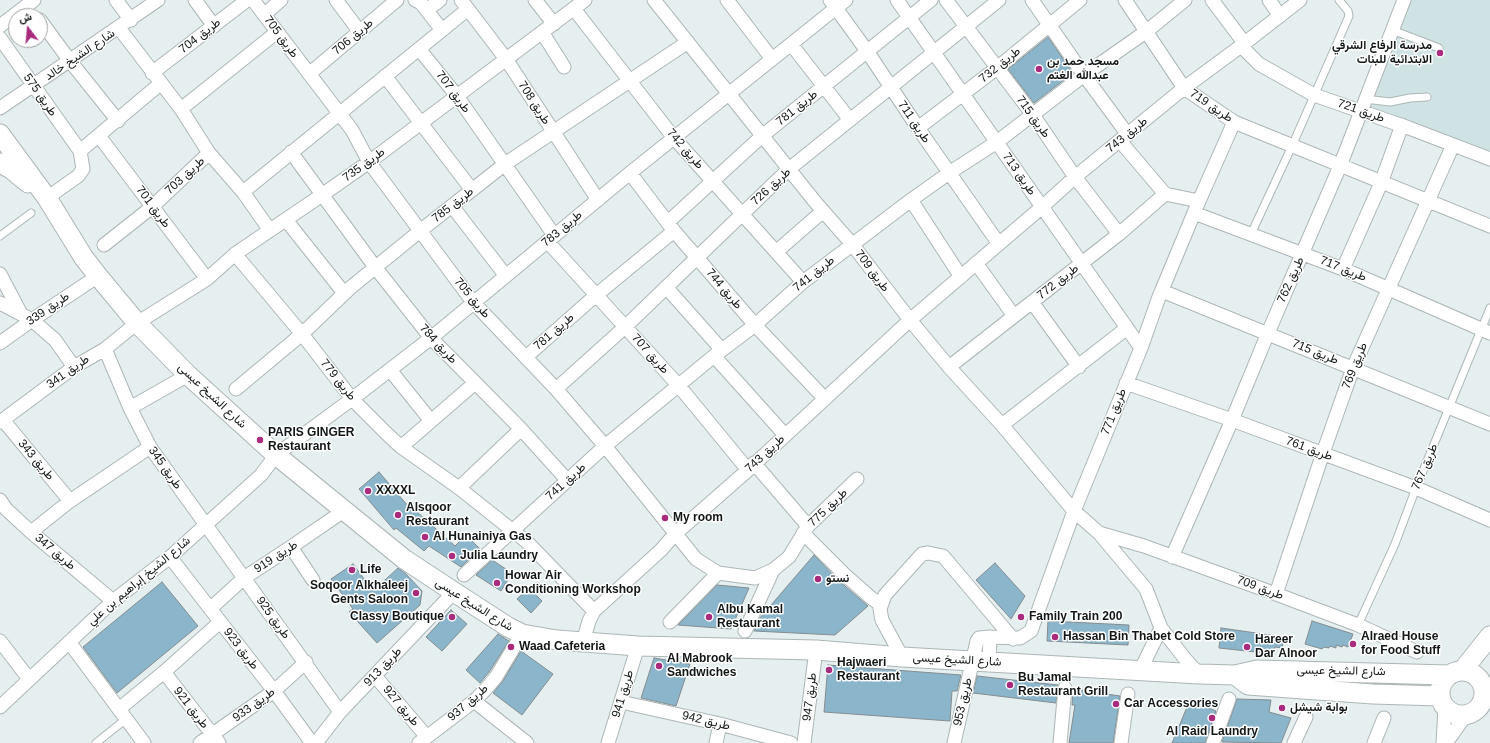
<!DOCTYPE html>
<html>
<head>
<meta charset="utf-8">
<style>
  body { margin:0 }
  #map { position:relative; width:1490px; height:743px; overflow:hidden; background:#e5efef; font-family:Arial,Vazirmatn,sans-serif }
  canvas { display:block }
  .north { position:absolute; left:8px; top:8px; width:40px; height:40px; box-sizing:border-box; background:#fff; border:1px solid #a0a2a2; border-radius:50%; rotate:344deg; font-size:11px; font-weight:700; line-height:16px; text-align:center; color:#121616 }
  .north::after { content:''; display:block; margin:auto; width:14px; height:18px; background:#a92b7d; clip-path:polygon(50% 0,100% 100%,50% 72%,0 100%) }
</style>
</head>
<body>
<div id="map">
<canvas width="1490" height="743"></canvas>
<div class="north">ش</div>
</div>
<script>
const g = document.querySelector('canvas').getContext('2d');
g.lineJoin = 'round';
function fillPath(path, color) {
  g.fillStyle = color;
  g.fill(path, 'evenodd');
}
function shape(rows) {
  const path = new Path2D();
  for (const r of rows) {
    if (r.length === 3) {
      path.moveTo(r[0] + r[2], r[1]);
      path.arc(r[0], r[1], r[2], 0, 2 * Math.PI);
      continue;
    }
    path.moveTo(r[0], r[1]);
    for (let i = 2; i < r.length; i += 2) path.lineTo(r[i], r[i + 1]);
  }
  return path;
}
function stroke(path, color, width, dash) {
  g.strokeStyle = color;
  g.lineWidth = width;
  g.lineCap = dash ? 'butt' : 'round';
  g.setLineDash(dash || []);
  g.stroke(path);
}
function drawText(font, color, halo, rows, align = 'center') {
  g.font = font + ' Arial,Vazirmatn,sans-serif';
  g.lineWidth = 3;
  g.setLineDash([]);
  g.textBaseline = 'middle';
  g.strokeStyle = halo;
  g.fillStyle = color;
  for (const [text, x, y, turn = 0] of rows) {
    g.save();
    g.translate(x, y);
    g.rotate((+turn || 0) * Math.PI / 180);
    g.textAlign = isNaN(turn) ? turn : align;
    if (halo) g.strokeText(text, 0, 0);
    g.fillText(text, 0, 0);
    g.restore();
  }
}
fillPath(shape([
  [1409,0,1490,0,1490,152,1369,106]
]), '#cfe3e4');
const building = shape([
  [1048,37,1073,73,1034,103,1008,69,1048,37],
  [379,472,414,513,416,511,455,546,466,535,480,549,461,567,429,546,424,551,396,528,394,530,359,489,379,472],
  [814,555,838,580,868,606,835,635,754,631,759,619,814,555],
  [492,560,512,573,501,591,476,575,492,560],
  [995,563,1025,596,1011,619,976,580,995,563],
  [353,564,373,591,398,568,406,574,422,591,420,605,377,643,349,612,353,609,331,579,353,564],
  [162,582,198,626,117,693,83,647,162,582],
  [717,585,749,588,731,629,678,625,717,585],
  [529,588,542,601,531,613,517,599,529,588],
  [451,610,467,624,442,651,426,637,451,610],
  [1048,621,1129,625,1128,645,1047,641,1048,621],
  [1312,621,1353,634,1348,647,1343,645,1342,647,1336,645,1336,648,1330,646,1329,648,1324,647,1322,649,1305,644,1312,621],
  [1221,628,1284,637,1282,648,1275,647,1274,650,1266,649,1265,653,1219,648,1221,628],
  [498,634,509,641,489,672,480,683,466,670,498,634],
  [521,651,553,674,522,715,493,693,503,681,521,651],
  [654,658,690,664,676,706,641,698,654,658],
  [828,665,961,675,957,691,952,691,950,721,824,712,828,665],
  [977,676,1058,685,1056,703,973,693,977,676],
  [1073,689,1120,696,1113,743,1069,743,1075,705,1072,705,1073,689],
  [1237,699,1271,700,1269,712,1291,718,1281,743,1222,742,1237,699],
  [1190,700,1216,711,1205,743,1172,743,1190,700]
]);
fillPath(building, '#8ab5ca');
stroke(building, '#848c90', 1);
const lane = shape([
  [1392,30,1439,48],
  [1365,99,1390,102,1410,98,1427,97],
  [1251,234,1292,146,1349,16,1348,11,1339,0],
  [0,236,31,213],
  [1358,625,1395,544,1416,488,1490,308],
  [96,743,126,719]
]);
const street = shape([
  [116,0,131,20],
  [195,0,214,26],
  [253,0,352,130,369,162,473,302,556,389,605,446,696,559,718,573],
  [336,0,360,32],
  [415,0,421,3,442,30],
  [461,0,506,59,598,200],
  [535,0,554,24],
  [654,0,816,203,852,244,910,320,949,367,1002,425,1074,511,1099,533,1146,589,1161,628,1186,660,1199,674],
  [727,0,772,59],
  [830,0,867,51,918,128,999,244],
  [897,0,1141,348],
  [946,0,1033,115,1075,177,1119,234],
  [1032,0,1084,75,1128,135],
  [1125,0,1184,88,1234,122,1490,226],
  [1212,0,1245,44],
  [1269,0,1280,16],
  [574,9,674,138,803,282],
  [427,10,440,0],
  [264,15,281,0],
  [40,20,70,61,118,121],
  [0,26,34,0],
  [119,28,181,109,209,153,243,192,269,229],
  [542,32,564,67],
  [0,38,80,151],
  [791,44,850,120],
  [1241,46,1259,64,1314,95,1409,128,1490,159],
  [419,49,457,96,554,235],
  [152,73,247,0],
  [309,74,397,0],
  [385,76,472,190],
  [0,108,158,0],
  [181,109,277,32],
  [918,128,997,68,1080,0],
  [99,136,207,279],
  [1120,141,1165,194,1199,201],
  [291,152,375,267,431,338,521,429,568,481],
  [630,173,674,231,755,325,825,399],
  [243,192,468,9],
  [47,198,78,176,83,169,80,151,160,84],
  [911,200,961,277],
  [452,206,506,276],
  [1194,213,1343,269,1490,333],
  [286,220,344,293],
  [668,222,762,136,931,0],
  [547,241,679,386,748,470],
  [104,245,152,207,209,153],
  [776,252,823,211],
  [235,254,302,334,352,399,386,433,401,447,459,488,527,542,594,611],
  [976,263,1014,316],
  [1343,269,1381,183,1402,125],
  [0,274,21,314],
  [666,287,722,350],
  [1162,291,1490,424],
  [1032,302,1079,367],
  [0,303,32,320,55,340,74,367],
  [0,343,32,320,98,276],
  [105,349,130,408,150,447,340,712],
  [714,356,785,435],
  [526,357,595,296,674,231],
  [949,367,1119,234,1165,194],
  [390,370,431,421],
  [1126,383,1232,420,1416,488,1490,520],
  [236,389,302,334,350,288,420,231,505,164,688,42],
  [556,389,625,327,789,169,999,0],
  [130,408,188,375],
  [3,420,70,501],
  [0,422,74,367,105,349,137,323,207,279,235,254,322,195,369,162,585,0],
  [1002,425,1127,328],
  [401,447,475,383],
  [754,463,808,526],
  [459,488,521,429],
  [0,500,6,509,31,532,113,601],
  [31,532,70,501,150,447],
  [803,533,844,574,870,597,881,605],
  [1099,533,1144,546,1276,594,1358,625,1417,652],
  [291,547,313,580],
  [170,557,274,691,312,743],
  [1172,557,1232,420,1268,333,1340,166,1404,0],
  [464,575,605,446,714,356,755,325,803,282,911,200,949,173,997,142,1084,75,1147,31,1185,0],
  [1276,594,1323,453,1353,368,1453,145],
  [210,609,244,578,291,547,345,510],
  [670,622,718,573,755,578,773,570,789,557,808,526,857,479],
  [745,631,773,570],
  [0,641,29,679],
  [69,642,144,743],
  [583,642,589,621,594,611,661,550,675,534,748,470,910,320,1042,207,1075,177,1184,88,1241,46,1300,0],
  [902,657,882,620,880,609,885,595,922,554,928,553,943,556,1013,639],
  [989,661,990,637],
  [1141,669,1161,628],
  [164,672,219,743],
  [375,676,427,737],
  [474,701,527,743],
  [621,702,720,724,791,743],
  [0,707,113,601,170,557,261,475,276,455,352,399,431,338,630,173,846,0],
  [119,709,164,672,220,622],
  [200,743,274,691,306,662],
  [316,743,340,712,454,592],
  [419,743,474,701,485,690,496,677,522,634],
  [608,743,638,646],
  [716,743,720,724],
  [804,743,816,650],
  [954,743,977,641,979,638,990,637,1020,638,1031,631,1074,511,1141,348,1159,297,1199,201,1234,122],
  [1060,743,1065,688],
  [1121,743,1128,694],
  [1213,743,1229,699],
  [1294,743,1306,717],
  [1374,743,1384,718],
  [1443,743,1445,708],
  [1446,743,1466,715]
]);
const secondary = shape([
  [0,134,47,198,84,258,98,276,137,323,188,375,276,455,404,559,454,592,508,627,522,634,557,640,638,646,816,650,902,657,1199,674,1235,675,1257,670,1449,675],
  [0,163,11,169,28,183],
  [1462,693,22],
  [1462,671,1490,636],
  [1235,675,1248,685,1373,694,1440,696]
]);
stroke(lane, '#adb6b6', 9);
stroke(street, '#adb6b6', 15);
stroke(secondary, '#adb6b6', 21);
stroke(lane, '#fff', 7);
stroke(street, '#fff', 13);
stroke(secondary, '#fff', 19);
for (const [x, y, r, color] of [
  [1440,53,4,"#a92b7d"],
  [1039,69,4,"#a92b7d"],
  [260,440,4,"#a92b7d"],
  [368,491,4,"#a92b7d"],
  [398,515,4,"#a92b7d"],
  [665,518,4,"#a92b7d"],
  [425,537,4,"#a92b7d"],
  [452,556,4,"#a92b7d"],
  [352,570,4,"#a92b7d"],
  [818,579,4,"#a92b7d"],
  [497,583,4,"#a92b7d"],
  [416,593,4,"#a92b7d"],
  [452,617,4,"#a92b7d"],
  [709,617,4,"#a92b7d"],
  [1021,617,4,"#a92b7d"],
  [1055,637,4,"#a92b7d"],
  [1353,644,4,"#a92b7d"],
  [511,647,4,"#a92b7d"],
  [1247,647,4,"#a92b7d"],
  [659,666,4,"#a92b7d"],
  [829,670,4,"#a92b7d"],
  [1010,685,4,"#a92b7d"],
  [1116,704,4,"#a92b7d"],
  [1282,708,4,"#a92b7d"],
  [1212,718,4,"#a92b7d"]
]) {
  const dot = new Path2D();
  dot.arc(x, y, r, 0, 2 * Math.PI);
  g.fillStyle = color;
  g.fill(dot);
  stroke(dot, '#fff', 1.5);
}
drawText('12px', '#121616', '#fff', [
  ["طريق 704",200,36,-38],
  ["طريق 705",281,37,53],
  ["طريق 706",353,37,-40],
  ["شارع الشيخ خالد",80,55,-34],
  ["طريق 732",1000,65,-39],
  ["طريق 707",453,92,53],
  ["طريق 575",40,95,55],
  ["طريق 708",534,103,57],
  ["طريق 719",1211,106,34],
  ["طريق 781",797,108,-39],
  ["طريق 721",1361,111,19],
  ["طريق 715",1033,117,54],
  ["طريق 711",914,122,56],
  ["طريق 743",1127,135,-39],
  ["طريق 742",685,149,49],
  ["طريق 735",364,165,-36],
  ["طريق 713",1019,174,55],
  ["طريق 703",185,176,-43],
  ["طريق 726",771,187,-43],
  ["طريق 785",453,205,-38],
  ["طريق 701",153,207,53],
  ["طريق 783",562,229,-40],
  ["طريق 717",1343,269,22],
  ["طريق 709",872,271,53],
  ["طريق 741",814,274,-39],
  ["طريق 762",1291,280,-66],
  ["طريق 772",1058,282,-38],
  ["طريق 744",724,289,50],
  ["طريق 705",472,298,50],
  ["طريق 339",48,309,-34],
  ["طريق 781",554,332,-41],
  ["طريق 784",438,344,47],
  ["طريق 715",1315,352,22],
  ["طريق 707",650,354,48],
  ["طريق 769",1355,366,-68],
  ["طريق 341",68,372,-35],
  ["طريق 779",338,380,51],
  ["شارع الشيخ عيسى",212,396,43],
  ["طريق 771",1114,412,-68],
  ["طريق 761",1309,449,20],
  ["طريق 743",765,454,-43],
  ["طريق 343",36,460,50],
  ["طريق 767",1425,467,-67],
  ["طريق 345",165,468,55],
  ["طريق 741",566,482,-42],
  ["طريق 775",828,508,-44],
  ["طريق 347",55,552,40],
  ["طريق 919",276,557,-33],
  ["شارع الشيخ إبراهيم بن علي",139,581,-40],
  ["طريق 709",1260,588,20],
  ["شارع الشيخ عيسى",474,605,32],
  ["طريق 925",273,618,54],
  ["طريق 923",241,649,52],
  ["شارع الشيخ عيسى",957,660,3],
  ["طريق 913",383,667,-47],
  ["شارع الشيخ عيسى",1341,671,1],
  ["طريق 941",623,694,-73],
  ["طريق 947",810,697,-83],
  ["طريق 953",963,702,-77],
  ["طريق 937",468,703,-41],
  ["طريق 933",254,705,-36],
  ["طريق 927",401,706,50],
  ["طريق 921",191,708,52],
  ["طريق 942",706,721,13]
]);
drawText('bold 12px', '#121616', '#fff', [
  ["مدرسة الرفاع الشرقي",1432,46,"right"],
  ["الابتدائية للبنات",1432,60,"right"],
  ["مسجد حمد بن",1047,62],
  ["عبدالله الغتم",1047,76],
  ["PARIS GINGER",268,433],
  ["Restaurant",268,447],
  ["XXXXL",376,491],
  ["Alsqoor",406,508],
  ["Restaurant",406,522],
  ["My room",673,518],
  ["Al Hunainiya Gas",433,537],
  ["Julia Laundry",460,556],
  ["Life",360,570],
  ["Howar Air",505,576],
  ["Conditioning Workshop",505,590],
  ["نستو",826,579],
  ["Soqoor Alkhaleej",408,586,"right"],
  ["Gents Saloon",408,600,"right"],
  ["Albu Kamal",717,610],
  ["Restaurant",717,624],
  ["Classy Boutique",444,617,"right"],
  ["Family Train 200",1029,617],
  ["Hassan Bin Thabet Cold Store",1063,637],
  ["Alraed House",1361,637],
  ["for Food Stuff",1361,651],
  ["Hareer",1255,640],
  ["Dar Alnoor",1255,654],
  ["Waad Cafeteria",519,647],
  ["Al Mabrook",667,659],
  ["Sandwiches",667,673],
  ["Hajwaeri",837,663],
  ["Restaurant",837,677],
  ["Bu Jamal",1018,678],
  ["Restaurant Grill",1018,692],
  ["Car Accessories",1124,704],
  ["بوابة شيشل",1290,708],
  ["Al Raid Laundry",1212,732,"center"]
], 'left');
</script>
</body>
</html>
